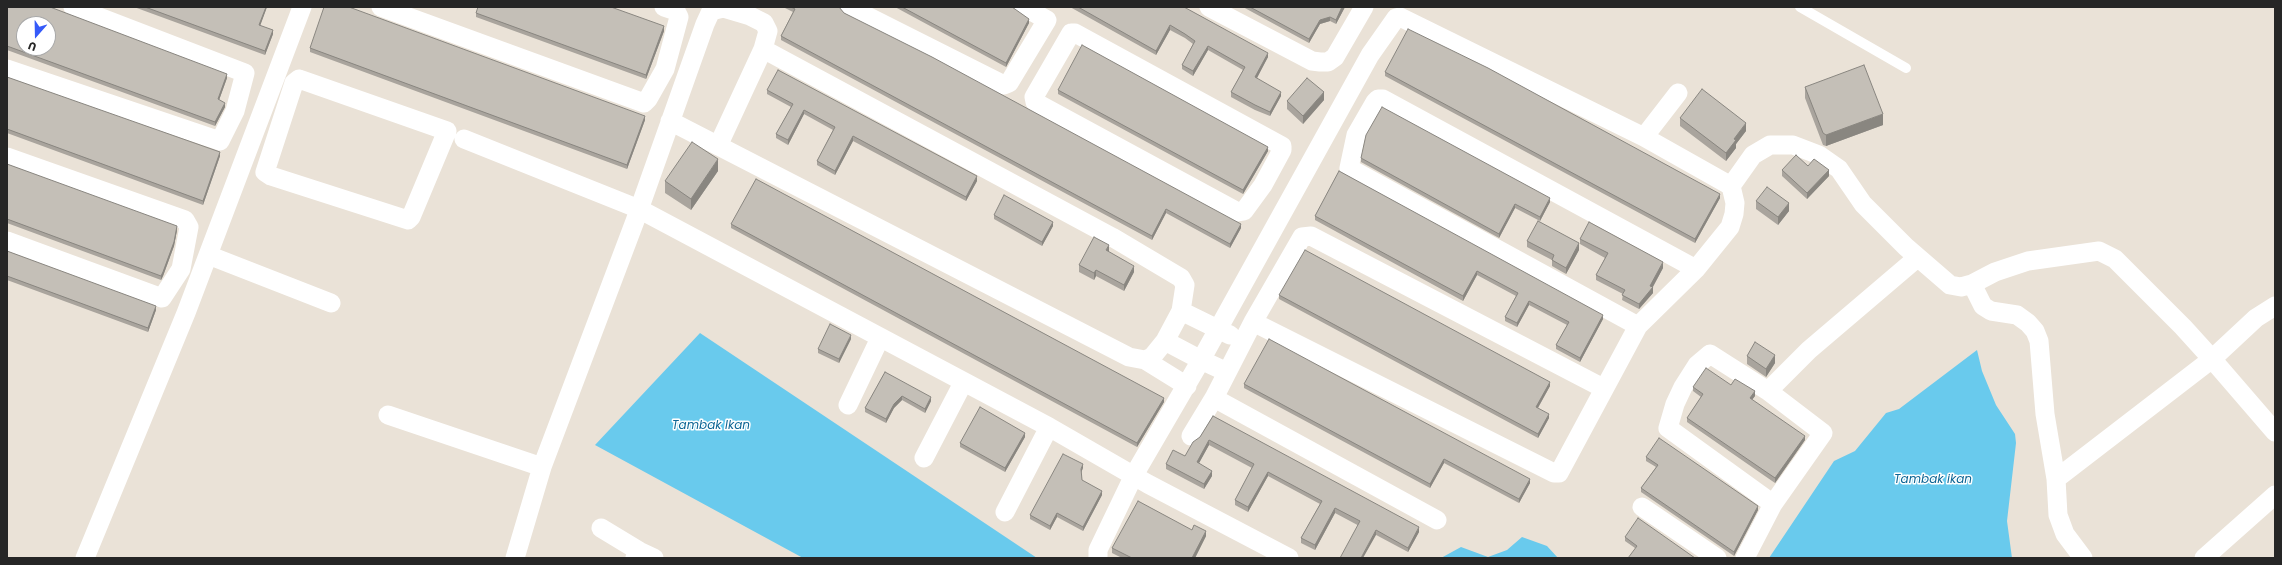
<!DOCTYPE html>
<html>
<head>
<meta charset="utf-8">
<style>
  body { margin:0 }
  #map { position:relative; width:2282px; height:565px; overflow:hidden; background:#eae2d7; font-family:Poppins,sans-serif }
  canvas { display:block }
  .frame { position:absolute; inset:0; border:8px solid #262626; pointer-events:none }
  .north { position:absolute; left:16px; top:16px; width:40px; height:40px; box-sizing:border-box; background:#fff; border:1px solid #a8a8a8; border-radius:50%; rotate:200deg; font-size:11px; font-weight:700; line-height:16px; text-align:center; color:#262626 }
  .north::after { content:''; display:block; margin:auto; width:14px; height:18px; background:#355af9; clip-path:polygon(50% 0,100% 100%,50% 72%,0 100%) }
</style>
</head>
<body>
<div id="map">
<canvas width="2282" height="565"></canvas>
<div class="frame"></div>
<div class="north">U</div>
</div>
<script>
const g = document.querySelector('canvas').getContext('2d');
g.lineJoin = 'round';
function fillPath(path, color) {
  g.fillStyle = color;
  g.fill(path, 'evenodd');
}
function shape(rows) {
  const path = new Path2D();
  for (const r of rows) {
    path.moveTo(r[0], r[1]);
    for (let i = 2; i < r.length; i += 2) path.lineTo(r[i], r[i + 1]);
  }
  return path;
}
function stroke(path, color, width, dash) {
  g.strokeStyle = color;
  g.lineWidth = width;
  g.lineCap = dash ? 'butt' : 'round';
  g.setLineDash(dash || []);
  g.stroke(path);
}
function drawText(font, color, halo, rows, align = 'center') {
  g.font = font + ' Poppins,sans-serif';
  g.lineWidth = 3;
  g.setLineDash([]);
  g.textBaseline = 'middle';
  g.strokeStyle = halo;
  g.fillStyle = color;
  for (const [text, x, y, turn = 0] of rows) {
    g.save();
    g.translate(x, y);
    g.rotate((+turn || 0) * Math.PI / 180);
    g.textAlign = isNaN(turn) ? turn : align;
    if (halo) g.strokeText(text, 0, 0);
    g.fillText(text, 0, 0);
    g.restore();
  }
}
fillPath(shape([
  [700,333,1037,558,803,558,595,445],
  [1977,350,1982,371,1996,405,2015,434,2016,443,2007,521,2012,558,1769,558,1834,461,1855,451,1886,413,1899,409],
  [1522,537,1547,546,1558,558,1441,558,1461,547,1488,557,1507,550]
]), '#69caed');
stroke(shape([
  [1800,7,1906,68]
]), '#fff', 10);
stroke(shape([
  [381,7,644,103,648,99,665,69,679,17,676,11,664,7],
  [849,7,1004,85,1009,83,1047,20,1024,7],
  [1209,7,1312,61,1320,62,1328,62,1335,57,1364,7],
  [1071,33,1075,33,1282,146,1282,150,1263,185,1244,211,1238,212,1035,102,1034,97,1071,33],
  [763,49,1112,237,1181,278,1185,285,1181,311,1165,341],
  [7,69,220,141,235,111,245,73,73,7],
  [299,79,447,131,411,217,408,220,271,176,265,172,294,83,299,79],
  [670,121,1129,357,1145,360,1152,357,1165,341,1201,360,1370,55,1396,18,1400,17,1644,137,1731,186,1753,155,1770,145,1793,145,1819,155,1839,169,1863,204,1906,247,1950,285,1961,287,1972,284,1995,272,2028,261,2099,251,2115,259,2183,327,2212,359,2256,318,2275,306],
  [1644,137,1678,93],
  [464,139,639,209,1049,427,1148,484,1289,558],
  [7,157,185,220,189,227,181,269,162,298,7,241],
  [208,255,331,303],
  [1972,284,1983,306,1991,311,2017,315,2028,323,2035,331,2039,341,2045,414,2056,479,2058,515,2065,534,2083,558],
  [1181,311,1230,335],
  [1253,322,1554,473,1559,473,1638,326,1696,269,1730,227,1734,214,1735,203,1731,186],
  [1638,326,1349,168,1356,135,1375,102,1378,99,1383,99,1696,269],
  [1710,354,1768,391,1823,433,1773,504,1668,428,1675,404,1683,387,1697,365,1710,354],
  [1145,360,1187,386],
  [1768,391,1809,350,1917,258],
  [848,405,880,338],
  [388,415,542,467],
  [1191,436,1214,398],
  [924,458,963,383],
  [2056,479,2212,359,2275,432],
  [1642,507,1717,558],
  [1005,512,1049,427],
  [1437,520,1214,398,1253,322,1302,237,1311,236,1603,388],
  [601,528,639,551],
  [85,558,186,313,302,7],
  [515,558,542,467,635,221,705,24,711,11,723,8,750,16,764,23,768,31,763,49,718,146],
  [635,558,639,551,654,558],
  [1098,558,1098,550,1134,475,1201,360,1227,372],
  [1745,558,1773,504],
  [2204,558,2275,495]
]), '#fff', 19);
fillPath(shape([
  [7,7,227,78,219,100,225,107,215,126,7,50],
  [134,7,267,7,260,25,273,34,265,55],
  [783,7,839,7,844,13,1241,228,1230,248,1166,213,1152,240,781,40,781,36,793,12],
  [895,7,1012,7,1029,23,1006,67],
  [1070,7,1184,7,1268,57,1256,78,1281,96,1270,116,1255,110,1231,97,1231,92,1243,70,1208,50,1193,76,1182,69,1182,65,1193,44,1185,38,1170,30,1156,55],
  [1243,7,1345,7,1336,24,1330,21,1320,24,1309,43],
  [476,13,664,31,646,79,476,17],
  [310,48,645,120,627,169,310,52],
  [1385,72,1720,198,1695,243,1385,76],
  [7,77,220,156,203,205,7,133],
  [1805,87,1883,125,1826,146,1823,145,1805,98],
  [767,90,977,181,966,201,853,141,835,175,817,165,817,161,833,130,804,114,788,145,776,138,776,134,791,107,767,94],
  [1058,90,1268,151,1243,194,1058,94],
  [1324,100,1303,124,1287,109,1287,101],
  [1680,118,1746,131,1736,144,1736,148,1726,161,1680,126],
  [1361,158,1550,202,1540,221,1515,208,1499,238,1361,162],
  [7,164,177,230,174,246,163,276,161,280,7,223],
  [1808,166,1829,176,1807,199,1782,176,1782,170],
  [718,171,691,210,665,193,665,181],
  [1339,171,1603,319,1580,362,1556,349,1556,345,1567,325,1529,305,1517,327,1505,321,1505,317,1516,296,1477,275,1463,301,1315,220,1315,216],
  [1756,201,1789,211,1778,225,1756,209],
  [994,215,1053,226,1042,246,994,219],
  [731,224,1164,402,1137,447,731,228],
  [1580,239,1663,268,1653,287,1653,293,1639,309,1622,300,1623,294,1596,280,1596,275,1605,258,1580,244],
  [1527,241,1579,250,1566,274,1552,266,1552,260,1527,247],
  [7,251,156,310,148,332,7,280],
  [1109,251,1109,252,1134,272,1124,291,1096,276,1094,280,1079,272,1079,265],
  [1279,295,1550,386,1538,408,1549,418,1538,438,1279,299],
  [851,339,839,363,818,353,818,349],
  [1747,356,1775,363,1766,377,1747,364],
  [885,372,931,401,925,413,902,400,894,408,886,423,865,412,865,408],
  [1244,384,1530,483,1519,503,1444,463,1430,488,1244,388],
  [1731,385,1755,396,1752,400,1805,440,1775,483,1687,422,1687,418,1701,397,1693,391,1693,387],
  [1213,416,1419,532,1408,552,1335,513,1315,550,1301,543,1301,538,1320,504,1268,476,1248,512,1235,505,1235,500,1252,468,1209,445,1198,464,1212,476,1204,489,1166,469,1166,464,1185,456,1200,437],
  [1025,437,1005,472,960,447,960,443],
  [1646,457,1758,510,1734,556,1641,492,1641,488,1656,467,1646,461],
  [1083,468,1081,472,1082,480,1102,495,1083,531,1057,517,1050,530,1030,519,1030,515],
  [1192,530,1206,536,1195,558,1122,558,1112,553,1112,548],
  [1625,537,1695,558,1635,548,1625,541]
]), '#a9a49d');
fillPath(shape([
  [266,7,267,7,259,29,259,25],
  [1342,7,1345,7,1336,24,1336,20],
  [1330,17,1330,21,1320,24,1309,43,1309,39,1320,20],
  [1029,19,1029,23,1006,67,1006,63],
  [1170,25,1170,30,1156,55,1156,51],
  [664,26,664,31,646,79,646,75],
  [273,30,273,34,265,55,265,51],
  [1208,46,1208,50,1193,76,1193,71],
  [1268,53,1268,57,1255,82,1255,77],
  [227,74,227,78,218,103,218,99],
  [1281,92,1281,96,1270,116,1270,112],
  [1324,92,1324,100,1303,124,1303,116],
  [225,103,225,107,215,126,215,122],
  [804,110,804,114,788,145,788,140],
  [1883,114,1883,125,1826,146,1826,135],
  [645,116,645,120,627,169,627,165],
  [1746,123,1746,131,1736,144,1736,148,1726,161,1726,153,1734,139],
  [853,136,853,141,835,175,835,171],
  [1268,147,1268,151,1243,194,1243,190],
  [220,152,220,156,203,205,203,201],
  [718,159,718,171,691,210,691,199],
  [1829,170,1829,176,1807,199,1807,193],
  [977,176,977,181,966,201,966,197],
  [1720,194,1720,198,1695,243,1695,239],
  [1550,198,1550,202,1540,221,1540,217],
  [1789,203,1789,211,1778,225,1778,217],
  [1515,204,1515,208,1499,238,1499,234],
  [1166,209,1166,213,1152,240,1152,236],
  [1053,222,1053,226,1042,246,1042,242],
  [1241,224,1241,228,1230,248,1230,244],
  [177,226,177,230,174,246,163,276,161,280,161,276],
  [1579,243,1579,250,1566,274,1566,268],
  [1109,245,1109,251,1106,257,1106,250],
  [1663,262,1663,268,1651,290,1653,287,1653,293,1639,309,1639,304,1650,286],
  [1134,266,1134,272,1124,291,1124,285],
  [1096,270,1096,276,1094,280,1094,273],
  [1477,271,1477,275,1463,301,1463,296],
  [1529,301,1529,305,1517,327,1517,323],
  [156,306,156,310,148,332,148,328],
  [1603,315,1603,319,1580,362,1580,358],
  [851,335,851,339,839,363,839,359],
  [1775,355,1775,363,1766,377,1766,369],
  [1550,382,1550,386,1536,411,1536,407],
  [1755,391,1755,396,1750,402,1750,398],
  [902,396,902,400,894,408,886,423,886,419,894,404],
  [931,397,931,401,925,413,925,409],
  [1164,398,1164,402,1137,447,1137,443],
  [1549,414,1549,418,1538,438,1538,434],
  [1025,433,1025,437,1005,472,1005,468],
  [1805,436,1805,440,1775,483,1775,478],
  [1209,440,1209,445,1197,467,1197,462],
  [1444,459,1444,463,1430,488,1430,484],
  [1083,464,1083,468,1081,473,1081,469],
  [1212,471,1212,476,1204,489,1204,484],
  [1268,472,1268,476,1248,512,1248,507],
  [1530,479,1530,483,1519,503,1519,499],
  [1102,491,1102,495,1083,531,1083,527],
  [1758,506,1758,510,1734,556,1734,552],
  [1335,508,1335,513,1315,550,1315,545],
  [1057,513,1057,517,1050,530,1050,526],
  [1419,527,1419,532,1408,552,1408,548],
  [1376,530,1376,535,1363,558,1361,558],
  [1206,531,1206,536,1195,558,1192,558]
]), '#898680');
const building = shape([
  [7,7,50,7,227,74,218,99,225,103,215,122,7,46,7,7],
  [24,24,48,24,48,48,24,48,24,24],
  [145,7,266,7,259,25,273,30,265,51,145,7],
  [324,7,349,7,645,116,627,165,310,48,324,7],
  [478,7,611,7,664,26,646,75,476,13,478,7],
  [791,7,839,7,844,13,932,57,1241,224,1230,244,1166,209,1152,236,781,36,795,9,791,7],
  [902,7,1012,7,1029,19,1006,63,902,7],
  [1078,7,1184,7,1268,53,1255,77,1281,92,1270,112,1255,105,1231,92,1245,67,1208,46,1193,71,1182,65,1195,41,1185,34,1170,25,1156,51,1078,7],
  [1250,7,1342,7,1336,20,1330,17,1320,20,1309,39,1250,7],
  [1408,29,1488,68,1720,194,1695,239,1385,72,1408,29],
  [1082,45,1268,147,1243,190,1058,90,1082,45],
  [1864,65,1883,114,1826,135,1823,133,1805,87,1864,65],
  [778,70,977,176,966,197,853,136,835,171,817,161,835,127,804,110,788,140,776,134,793,104,767,90,778,70],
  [7,77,220,152,203,201,7,129,7,77],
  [1307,78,1324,92,1303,116,1287,101,1307,78],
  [1702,89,1746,123,1734,139,1736,140,1726,153,1680,118,1702,89],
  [1382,107,1550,198,1540,217,1515,204,1499,234,1361,158,1366,135,1382,107],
  [692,142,718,159,691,199,665,181,692,142],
  [1796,155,1808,166,1814,159,1829,170,1807,193,1782,170,1796,155],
  [7,164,177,226,174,242,163,272,161,276,7,219,7,164],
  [1339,171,1603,315,1580,358,1556,345,1569,322,1529,301,1517,323,1505,317,1518,293,1477,271,1463,296,1315,216,1339,171],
  [756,179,1164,398,1137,443,731,224,756,179],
  [1767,187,1789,203,1778,217,1756,201,1767,187],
  [1004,195,1053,222,1042,242,994,215,1004,195],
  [1538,221,1579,243,1566,268,1552,260,1554,255,1527,241,1538,221],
  [1589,222,1663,262,1650,286,1653,287,1639,304,1622,295,1625,290,1596,275,1608,253,1580,239,1589,222],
  [1094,237,1109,245,1106,250,1134,266,1124,285,1096,270,1094,273,1079,265,1094,237],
  [1305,250,1550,382,1536,407,1549,414,1538,434,1279,295,1305,250],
  [7,251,156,306,148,328,7,276,7,251],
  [830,324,851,335,839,359,818,349,830,324],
  [1269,339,1530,479,1519,499,1444,459,1430,484,1244,384,1269,339],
  [1755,342,1775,355,1766,369,1747,356,1755,342],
  [1706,368,1731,385,1735,379,1755,391,1750,398,1805,436,1775,478,1687,418,1703,394,1693,387,1706,368],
  [885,372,931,397,925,409,902,396,894,404,886,419,865,408,885,372],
  [980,407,1025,433,1005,468,960,443,980,407],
  [1213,416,1419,527,1408,548,1376,530,1361,558,1340,558,1360,521,1335,508,1315,545,1301,538,1322,501,1268,472,1248,507,1235,500,1254,464,1209,440,1197,462,1212,471,1204,484,1166,464,1173,450,1185,456,1193,442,1200,437,1213,416],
  [1659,438,1758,506,1734,552,1641,488,1658,465,1646,457,1659,438],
  [1063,454,1083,464,1081,469,1082,480,1102,491,1083,527,1057,513,1050,526,1030,515,1063,454],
  [1138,501,1192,530,1194,525,1206,531,1192,558,1132,558,1112,548,1138,501],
  [1638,518,1695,558,1628,558,1637,546,1625,537,1638,518]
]);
fillPath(building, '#c4bfb7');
stroke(building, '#898680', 1);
drawText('italic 12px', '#0d6594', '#fff', [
  ["Tambak Ikan",711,426],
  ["Tambak ikan",1933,480]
]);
</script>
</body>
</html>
